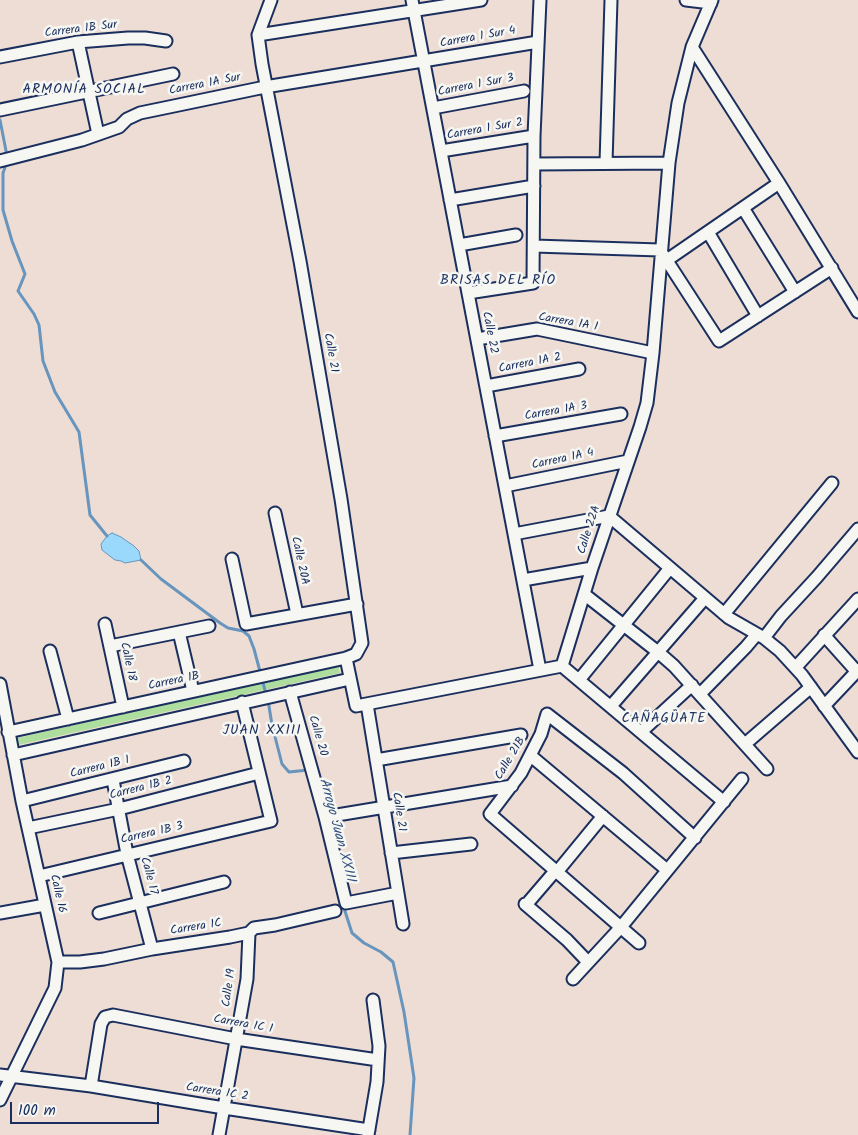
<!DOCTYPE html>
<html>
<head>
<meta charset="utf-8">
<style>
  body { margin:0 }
  #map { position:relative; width:858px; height:1135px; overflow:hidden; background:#edddd4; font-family:Kalam,sans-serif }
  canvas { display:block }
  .scale { position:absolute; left:10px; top:1102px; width:149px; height:22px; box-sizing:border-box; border:2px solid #1b2f5e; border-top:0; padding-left:6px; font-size:15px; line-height:18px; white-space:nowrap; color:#1b2f5e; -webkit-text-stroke:4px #f6f6f2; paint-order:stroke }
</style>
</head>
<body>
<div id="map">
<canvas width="858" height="1135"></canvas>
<div class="scale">100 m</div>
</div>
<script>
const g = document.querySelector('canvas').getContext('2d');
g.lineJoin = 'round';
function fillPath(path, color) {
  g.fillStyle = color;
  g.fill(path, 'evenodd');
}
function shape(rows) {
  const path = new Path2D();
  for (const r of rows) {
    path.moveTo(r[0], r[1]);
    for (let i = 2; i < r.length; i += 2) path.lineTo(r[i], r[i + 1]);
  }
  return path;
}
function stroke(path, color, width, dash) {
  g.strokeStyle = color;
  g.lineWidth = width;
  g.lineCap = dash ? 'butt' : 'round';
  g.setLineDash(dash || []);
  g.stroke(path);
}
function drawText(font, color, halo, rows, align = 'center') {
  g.font = font + ' Kalam,sans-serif';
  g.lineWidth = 5;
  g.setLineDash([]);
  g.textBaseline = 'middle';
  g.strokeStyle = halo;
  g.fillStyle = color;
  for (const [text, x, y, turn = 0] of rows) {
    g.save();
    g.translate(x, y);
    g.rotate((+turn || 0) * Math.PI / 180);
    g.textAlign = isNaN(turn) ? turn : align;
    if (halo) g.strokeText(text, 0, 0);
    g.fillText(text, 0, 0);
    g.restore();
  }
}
fillPath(shape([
  [338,665,340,673,18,745,17,738]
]), '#adde9e');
const water = shape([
  [112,533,121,537,134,546,139,551,141,560,125,563,121,561,115,560,102,550,101,544,107,536,112,533]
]);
fillPath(water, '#9ad9fc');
stroke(water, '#6795bd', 1);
stroke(shape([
  [0,120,7,156],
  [7,162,3,173,3,210,12,241,25,274,18,291,34,314,39,325,43,361,55,392,79,432,90,515,107,536],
  [141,560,161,579,220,623,228,628,243,631,249,636,254,649,266,694],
  [268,700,272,725,282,764,289,772,308,770,308,771],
  [343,905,352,933,364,943,381,952,393,962,404,1012,414,1078,410,1135]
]), '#6795bd', 3);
const minor = shape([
  [412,0,540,670],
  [686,0,711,3],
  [258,35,481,0],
  [78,42,98,134],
  [692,47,779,183,858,312],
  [0,57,78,42,128,38,145,38,166,41],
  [433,108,524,91],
  [0,110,173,74],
  [441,151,534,136],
  [0,161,82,140,119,127,127,119,140,113,169,107,265,87,538,42],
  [606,163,611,0],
  [534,164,669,163],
  [450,200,534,186],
  [743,208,795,292],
  [708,232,758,316],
  [459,245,516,235],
  [534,246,660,250,719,341,832,268],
  [667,260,779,183],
  [468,293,533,283,534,136,540,0],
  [477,339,537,329,653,353],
  [486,386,579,369],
  [495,436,621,414],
  [505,486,628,461],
  [275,513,297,614],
  [514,534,609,516,729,618,764,638,780,651,802,675,858,752],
  [232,559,246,624,357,604],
  [523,580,592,568],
  [584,594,658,652,674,666,767,769],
  [724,614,832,483],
  [105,624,123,707],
  [179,632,193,691],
  [824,635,857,672],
  [764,638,781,616,817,577,858,529],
  [110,646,209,626],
  [50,651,68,719],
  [346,658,356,706,562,666],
  [562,666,592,568,640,427,647,403,653,353,669,163,678,103,692,47,712,0],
  [562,666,724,802],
  [796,667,858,599],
  [579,680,670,568],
  [0,684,22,801,58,962,55,988,0,1100],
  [290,692,325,817,346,903,398,893],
  [700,694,746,647,757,634],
  [367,704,403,924],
  [611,706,705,598],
  [824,706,858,670],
  [8,732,346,658,356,654,362,643,341,499,300,261,262,64,258,35,271,0],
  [641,732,692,685],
  [745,744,811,687],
  [13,755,350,679],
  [531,756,667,870],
  [376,760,521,735],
  [113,780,127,854,152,949],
  [22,801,184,761],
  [325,817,512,786],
  [28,828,119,809,259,773],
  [391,853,471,844],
  [557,872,603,816],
  [39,876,271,821,242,702],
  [525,904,567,940,588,962],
  [526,905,556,870],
  [0,913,45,905],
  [99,913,224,882],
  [639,943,490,814,521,773,541,734,547,714,623,773,695,838],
  [58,962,80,962,104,959,152,949,230,937,249,933,254,928,275,925,335,911],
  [573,979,621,927,742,779],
  [0,1075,91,1086,224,1108,369,1130],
  [91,1086,101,1024,105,1017,113,1015,236,1039,378,1060],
  [219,1135,247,979,249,933],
  [368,1135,377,1082,379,1046,373,1000]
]);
stroke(minor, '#1b2f5e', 15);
stroke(minor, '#f6f6f2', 11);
drawText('12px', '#1b2f5e', '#f6f6f2', [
  ["Carrera 1B Sur",81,30,-7],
  ["Carrera 1 Sur 4",478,38,-10],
  ["Carrera 1A Sur",205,85,-11],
  ["Carrera 1 Sur 3",476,86,-11],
  ["Carrera 1 Sur 2",485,130,-10],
  ["Carrera 1A 1",568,323,10],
  ["Calle 22",489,333,79],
  ["Calle 21",330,353,80],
  ["Carrera 1A 2",530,364,-11],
  ["Carrera 1A 3",556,412,-10],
  ["Carrera 1A 4",563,460,-12],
  ["Calle 22A",590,530,-72],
  ["Calle 20A",299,561,78],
  ["Calle 18",127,662,78],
  ["Carrera 1B",174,682,-12],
  ["Calle 20",317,736,74],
  ["Calle 21B",511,759,-59],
  ["Carrera 1B 1",100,768,-14],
  ["Carrera 1B 2",141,789,-14],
  ["Calle 21",398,812,81],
  ["Carrera 1B 3",152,834,-13],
  ["Calle 17",148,876,75],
  ["Calle 16",57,894,77],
  ["Carrera 1C",196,928,-9],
  ["Calle 19",230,988,-82],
  ["Carrera 1C 1",243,1025,10],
  ["Carrera 1C 2",217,1093,9]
]);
g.letterSpacing = '1px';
drawText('14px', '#1b2f5e', '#f6f6f2', [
  ["ARMONÍA SOCIAL",84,91],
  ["BRISAS DEL RÍO",498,282],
  ["CAÑAGÜATE",664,720],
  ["JUAN XXIII",262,732]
]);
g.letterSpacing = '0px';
drawText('italic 14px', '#34517e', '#f6f6f2', [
  ["Arroyo Juan XXIII",336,830,75]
]);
</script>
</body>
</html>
